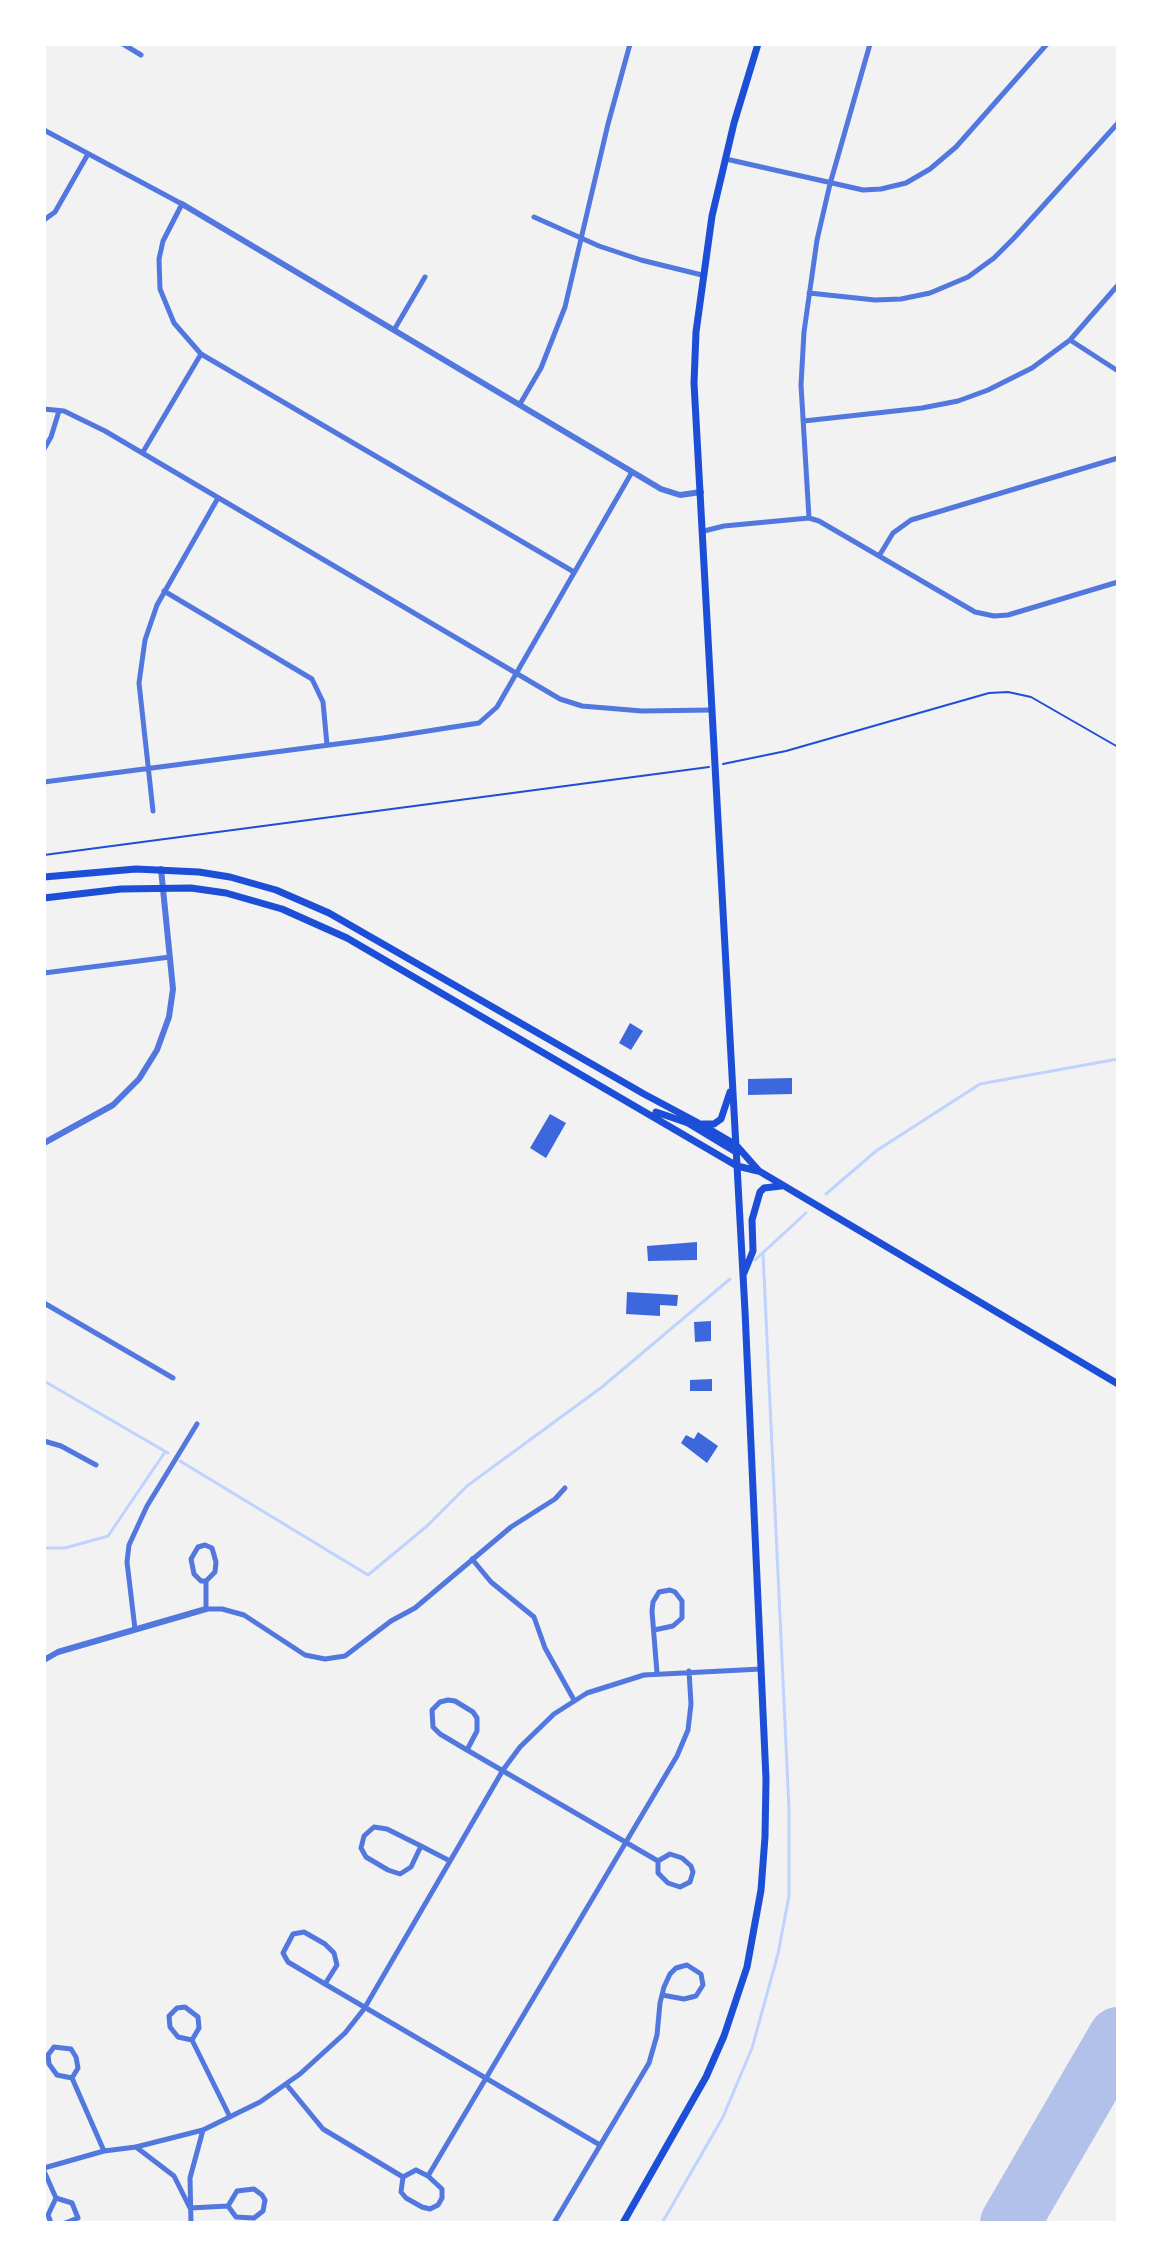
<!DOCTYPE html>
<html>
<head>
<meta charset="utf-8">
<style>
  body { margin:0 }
  #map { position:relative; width:1162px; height:2267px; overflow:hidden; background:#f2f2f2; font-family:Rubik,sans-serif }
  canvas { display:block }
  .frame { position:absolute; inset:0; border:46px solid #fff; pointer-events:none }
</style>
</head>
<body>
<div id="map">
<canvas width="1162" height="2267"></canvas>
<div class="frame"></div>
</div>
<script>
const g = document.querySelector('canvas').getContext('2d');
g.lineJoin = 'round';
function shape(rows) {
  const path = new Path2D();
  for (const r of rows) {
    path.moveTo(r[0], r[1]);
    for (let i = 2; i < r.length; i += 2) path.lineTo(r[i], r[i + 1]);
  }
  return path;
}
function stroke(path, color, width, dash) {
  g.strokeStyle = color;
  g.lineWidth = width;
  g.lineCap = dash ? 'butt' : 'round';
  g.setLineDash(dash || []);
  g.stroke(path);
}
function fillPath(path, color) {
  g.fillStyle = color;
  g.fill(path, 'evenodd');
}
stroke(shape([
  [826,1194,876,1151,980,1084,1118,1059],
  [755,1260,806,1213],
  [44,1381,168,1453],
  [180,1461,368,1575,427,1526,467,1486,602,1387,730,1279],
  [44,1548,65,1548,108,1536,165,1452],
  [662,2223,723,2117,752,2048,778,1954,789,1896,789,1809,763,1254]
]), '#bfd3fe', 3);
stroke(shape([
  [1115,2043,1118,2051]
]), '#b2c1ea', 24);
stroke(shape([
  [1010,2223,1118,2037]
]), '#b2c1ea', 60);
fillPath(shape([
  [630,1023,643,1031,631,1050,619,1043],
  [792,1078,792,1094,748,1095,748,1079],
  [550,1114,566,1123,546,1158,530,1148],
  [697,1242,697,1260,648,1261,647,1246],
  [627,1292,678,1295,677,1306,660,1305,660,1316,626,1314],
  [711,1321,711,1341,695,1342,694,1322],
  [712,1379,712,1391,690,1391,690,1380],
  [698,1432,718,1446,707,1463,681,1443,686,1435,694,1439]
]), '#3d67dc');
stroke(shape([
  [723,764,786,751,989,693,1008,692,1031,697,1118,747],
  [44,855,709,767]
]), '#1d4ed8', 2);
stroke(shape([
  [123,44,141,55],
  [44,130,182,204,163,241,159,259,160,289,174,323,201,354,574,572],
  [726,159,863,190,881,189,906,183,930,169,956,147,1047,44],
  [534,217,599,246,641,260,702,275],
  [44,220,55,212,88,154],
  [809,293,875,300,901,299,930,293,968,277,994,258,1014,238,1118,123],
  [394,330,425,277],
  [1070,340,1118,371],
  [520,404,541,368,565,307,608,124,630,44],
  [44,409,64,411,105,431,560,699,582,706,642,711,712,710],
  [804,421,922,408,958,401,988,390,1032,368,1070,340,1118,285],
  [44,449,51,437,59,411],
  [143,452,201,354],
  [809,518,801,385,804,332,817,240,830,184,870,44],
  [704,531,724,526,809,518,819,521,975,612,994,616,1008,615,1118,582],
  [879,556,893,533,911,520,1118,458],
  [164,591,312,679,323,702,327,745],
  [44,782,383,738,479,723,497,707,632,472],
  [153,811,139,683,145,640,157,605,218,498],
  [44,973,170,957],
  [44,1303,173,1378],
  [44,1441,61,1446,96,1465],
  [472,1559,491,1582,534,1617,545,1648,574,1700],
  [206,1581,201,1581,194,1574,191,1559,198,1547,205,1545,212,1548,216,1562,215,1572,206,1581,206,1609,222,1609,244,1615,305,1655,325,1659,345,1656,391,1621,415,1608,511,1527,555,1499,565,1488],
  [135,1629,127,1562,129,1545,147,1506,197,1424],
  [654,1630,673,1626,682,1618,682,1601,675,1592,670,1590,659,1592,653,1602,652,1611,657,1673],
  [467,1750,440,1734,433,1727,432,1710,440,1702,448,1700,455,1701,473,1712,477,1718,477,1731,467,1750,658,1861,658,1873,668,1883,680,1887,690,1882,693,1872,691,1866,682,1858,670,1854,658,1861],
  [421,1846,411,1867,400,1874,388,1870,366,1857,361,1848,364,1836,374,1827,387,1829,421,1846,450,1861],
  [325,1984,288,1962,283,1953,293,1934,304,1932,325,1944,334,1953,337,1965,325,1984,600,2145],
  [192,2040,178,2037,170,2027,169,2016,177,2008,185,2007,198,2017,199,2028,192,2040,230,2117],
  [72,2078,57,2075,49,2064,48,2055,54,2047,71,2049,76,2057,78,2068,72,2078,104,2151],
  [286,2084,323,2129,403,2177],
  [136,2147,174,2176,190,2208,228,2206,236,2217,254,2218,263,2211,265,2200,262,2195,254,2189,237,2191,228,2206],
  [44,2168,104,2151,136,2147,203,2130,260,2102,300,2074,345,2033,364,2009,503,1770,520,1747,554,1714,587,1693,644,1675,761,1669],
  [416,2170,428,2176,442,2189,442,2198,438,2205,430,2209,422,2207,406,2198,401,2192,403,2177,416,2170],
  [44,2171,56,2198,48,2215,51,2223],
  [428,2176,677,1756,688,1730,691,1704,689,1671],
  [56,2198,72,2203,78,2218,65,2223],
  [191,2223,190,2178,203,2130],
  [554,2223,649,2063,657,2035,660,2003,664,1987,670,1974,676,1968,687,1965,701,1974,703,1985,696,1996,684,1999,662,1995]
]), '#5277de', 5);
stroke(shape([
  [182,204,661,489,680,495,701,492],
  [44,1143,113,1105,139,1079,157,1050,169,1017,173,989,161,869],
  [44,1660,58,1652,206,1609]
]), '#5277de', 6);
stroke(shape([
  [44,877,136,869,199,872,230,877,276,890,329,913,644,1094,702,1125,736,1145,759,1171,1118,1384],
  [44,898,121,889,191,888,226,893,282,909,347,938,737,1166,758,1171],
  [656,1112,688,1123,736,1152],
  [703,1124,714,1124,721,1119,730,1092],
  [744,1273,753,1251,752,1220,760,1192,764,1188,781,1186],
  [623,2223,706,2077,724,2036,747,1967,761,1890,765,1837,766,1779,745,1311,694,383,696,332,712,216,734,123,758,44]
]), '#1d4ed8', 7);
</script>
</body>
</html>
